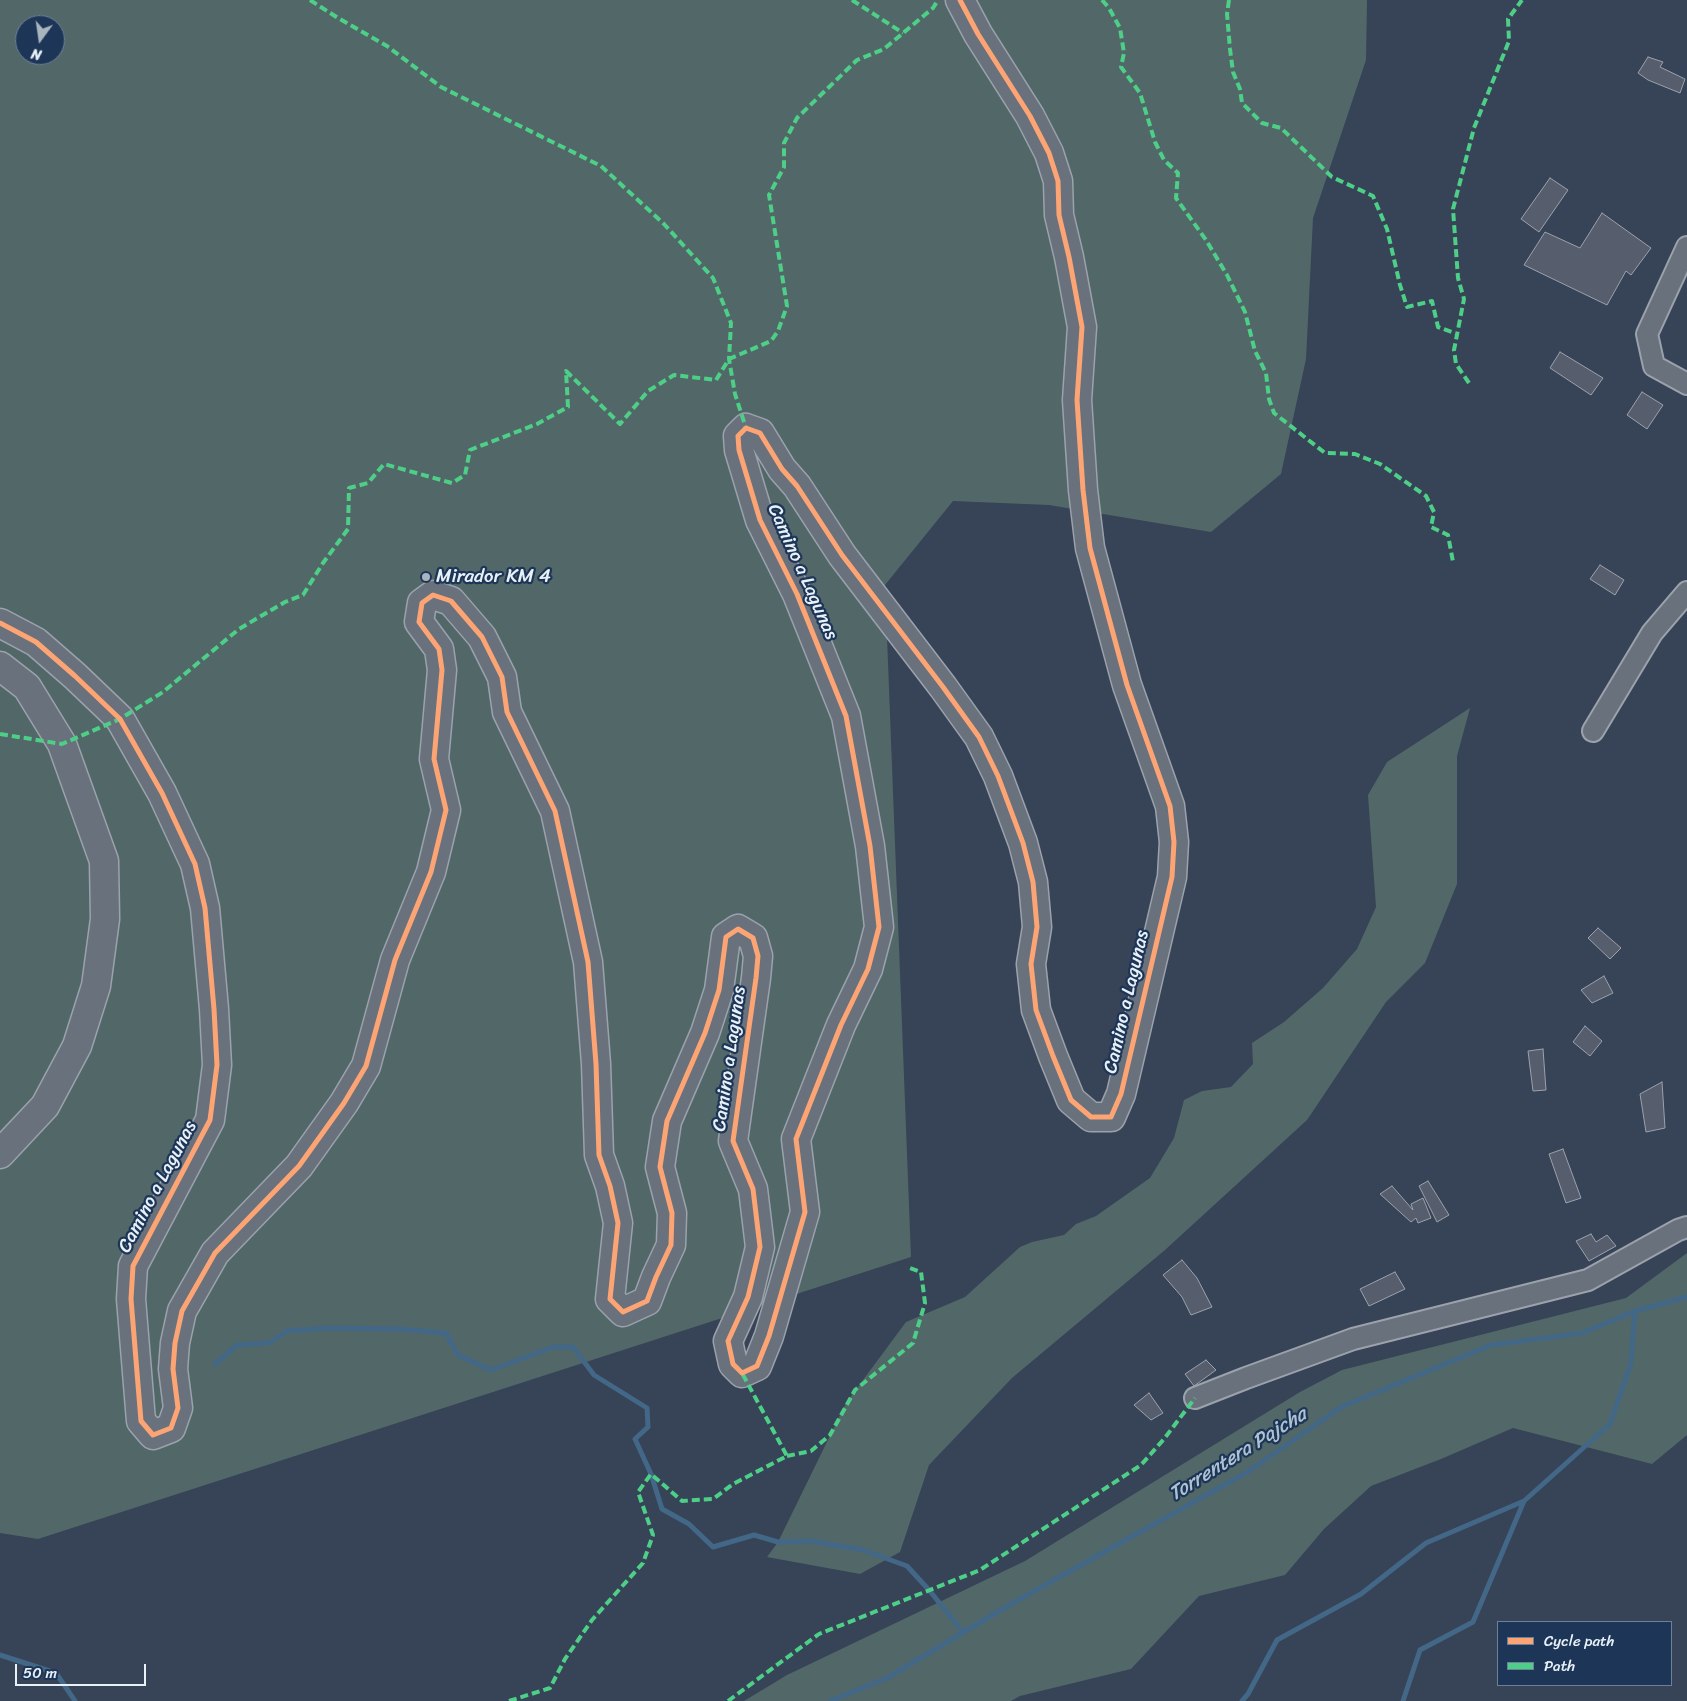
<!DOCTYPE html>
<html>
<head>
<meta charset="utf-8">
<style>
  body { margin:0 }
  #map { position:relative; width:1687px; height:1701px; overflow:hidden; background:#374356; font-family:Sriracha,sans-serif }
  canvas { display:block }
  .legend { position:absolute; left:1497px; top:1621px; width:175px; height:65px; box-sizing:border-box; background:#1d3557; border:1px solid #6e8097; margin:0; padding:6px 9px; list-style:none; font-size:15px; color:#e8f1f8 }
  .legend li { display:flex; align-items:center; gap:10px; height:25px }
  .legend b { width:25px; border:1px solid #6e8097 }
  .north { position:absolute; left:15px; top:15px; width:50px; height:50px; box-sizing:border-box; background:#1d3557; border:1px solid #6e8097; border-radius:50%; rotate:194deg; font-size:14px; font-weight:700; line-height:20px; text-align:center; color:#e8f1f8 }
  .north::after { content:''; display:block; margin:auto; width:18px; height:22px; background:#aab4bf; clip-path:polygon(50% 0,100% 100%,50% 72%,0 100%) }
  .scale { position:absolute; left:15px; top:1664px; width:131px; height:22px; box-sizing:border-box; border:2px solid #e8f1f8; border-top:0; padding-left:6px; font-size:15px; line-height:18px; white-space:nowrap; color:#e8f1f8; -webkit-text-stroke:4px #1d3557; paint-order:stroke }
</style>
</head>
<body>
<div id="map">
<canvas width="1687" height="1701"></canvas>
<ul class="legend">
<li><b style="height:6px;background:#fda474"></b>Cycle path</li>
<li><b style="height:6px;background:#4dcf88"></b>Path</li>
</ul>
<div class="north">N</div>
<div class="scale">50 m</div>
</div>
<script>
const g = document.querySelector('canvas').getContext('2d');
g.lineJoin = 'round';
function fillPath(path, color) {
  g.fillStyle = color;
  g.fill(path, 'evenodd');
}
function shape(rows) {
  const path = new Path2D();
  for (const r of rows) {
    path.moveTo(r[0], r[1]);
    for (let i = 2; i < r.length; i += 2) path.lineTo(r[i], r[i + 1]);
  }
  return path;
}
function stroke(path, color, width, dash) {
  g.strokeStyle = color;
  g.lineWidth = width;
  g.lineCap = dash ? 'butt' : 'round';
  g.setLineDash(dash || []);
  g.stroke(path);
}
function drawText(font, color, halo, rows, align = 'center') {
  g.font = font + ' Sriracha,sans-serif';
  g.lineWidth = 4.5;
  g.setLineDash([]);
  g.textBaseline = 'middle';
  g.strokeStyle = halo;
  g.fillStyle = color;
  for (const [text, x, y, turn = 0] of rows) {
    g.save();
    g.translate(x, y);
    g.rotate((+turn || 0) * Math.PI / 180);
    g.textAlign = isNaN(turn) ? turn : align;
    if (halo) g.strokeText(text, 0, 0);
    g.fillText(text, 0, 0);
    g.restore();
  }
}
fillPath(shape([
  [0,0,1367,0,1366,60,1313,218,1306,359,1281,474,1211,532,1049,505,953,501,885,585,911,1257,38,1539,0,1533],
  [25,25,55,25,55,55,25,55],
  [1470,708,1457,756,1457,884,1425,963,1386,1002,1307,1120,1165,1250,1012,1378,929,1465,900,1552,860,1574,767,1557,778,1542,846,1403,906,1322,965,1297,1020,1247,1032,1242,1064,1235,1076,1224,1096,1216,1150,1178,1174,1138,1184,1100,1202,1091,1231,1087,1253,1064,1252,1043,1284,1022,1323,988,1357,949,1376,907,1368,795,1387,762],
  [1687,1253,1687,1435,1652,1464,1513,1428,1441,1459,1371,1486,1324,1529,1285,1575,1199,1596,1131,1669,1020,1696,1011,1701,744,1701,787,1675,1025,1561,1300,1392,1342,1370,1626,1298]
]), '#526868');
stroke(shape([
  [215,1364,237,1345,269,1343,287,1331,327,1328,399,1329,446,1333,458,1355,491,1370,553,1347,573,1347,594,1375,647,1408,648,1427,635,1439,651,1474,662,1509,689,1524,713,1547,754,1535,778,1542,812,1541,863,1550,907,1566,929,1590,963,1632],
  [0,1655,56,1673,75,1701],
  [830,1701,887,1678,1004,1608,1249,1471,1341,1407,1491,1345,1582,1333,1635,1311,1687,1297],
  [1242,1701,1248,1694,1277,1640,1361,1594,1426,1543,1524,1501,1610,1424,1631,1363,1635,1311],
  [1403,1701,1420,1650,1473,1622,1524,1501]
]), '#436786', 5);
const building = shape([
  [1648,57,1663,62,1660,67,1685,79,1680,93,1648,80,1638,73,1648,57],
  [1550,178,1568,190,1539,232,1521,219,1550,178],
  [1602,213,1651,248,1631,275,1626,271,1607,305,1524,265,1545,232,1580,248,1602,213],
  [1560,352,1603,378,1591,395,1550,368,1560,352],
  [1642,392,1663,405,1647,429,1627,415,1642,392],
  [1600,565,1624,580,1615,595,1590,579,1600,565],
  [1598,928,1621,948,1610,959,1588,938,1598,928],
  [1604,976,1613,993,1592,1003,1581,990,1604,976],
  [1585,1026,1602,1041,1590,1056,1573,1042,1585,1026],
  [1543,1049,1546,1090,1533,1091,1528,1051,1543,1049],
  [1662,1082,1665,1128,1646,1132,1640,1094,1662,1082],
  [1563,1149,1581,1198,1566,1203,1549,1154,1563,1149],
  [1428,1181,1449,1215,1437,1222,1419,1186,1428,1181],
  [1392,1186,1413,1210,1411,1204,1423,1198,1431,1218,1418,1223,1416,1218,1411,1222,1380,1194,1392,1186],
  [1591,1234,1596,1242,1607,1235,1616,1246,1589,1261,1576,1241,1591,1234],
  [1182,1260,1197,1278,1212,1307,1191,1315,1182,1297,1163,1275,1182,1260],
  [1395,1272,1405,1289,1369,1306,1360,1289,1395,1272],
  [1206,1360,1216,1370,1194,1386,1185,1374,1206,1360],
  [1149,1393,1163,1413,1151,1420,1134,1405,1149,1393]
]);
fillPath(building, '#565d6d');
stroke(building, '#9ba2ac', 1);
const street = shape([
  [1687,247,1647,334,1654,366,1687,384],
  [1593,731,1652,633,1687,592],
  [1195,1398,1246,1378,1353,1339,1588,1280,1678,1230,1687,1227]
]);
const secondary = shape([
  [0,623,36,642,75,676,120,719,162,793,195,864,205,908,214,1009,217,1065,210,1120,133,1266,131,1299,141,1421,153,1435,171,1428,178,1408,173,1369,175,1343,182,1311,215,1253,299,1166,344,1103,366,1066,395,960,431,872,446,810,434,759,442,670,439,649,419,622,422,603,433,595,451,601,482,637,502,677,507,712,555,811,588,962,596,1064,599,1155,610,1186,618,1223,610,1299,623,1312,647,1301,656,1277,671,1245,672,1213,660,1167,667,1121,705,1033,719,990,726,937,738,929,753,938,758,956,756,978,733,1141,753,1189,760,1247,748,1297,728,1341,733,1364,742,1373,757,1366,769,1336,805,1212,796,1139,841,1025,868,969,879,927,870,846,846,716,797,594,760,520,739,450,738,436,746,428,760,433,782,469,797,486,842,555,943,687,979,737,998,776,1023,843,1033,882,1037,927,1031,964,1036,1010,1053,1056,1071,1100,1091,1117,1111,1117,1121,1094,1172,877,1174,842,1170,806,1127,685,1090,548,1083,490,1077,400,1082,327,1069,257,1059,215,1058,181,1049,153,1030,116,978,34,960,0],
  [0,666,27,687,62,744,104,861,105,919,96,986,77,1046,45,1106,0,1154]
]);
stroke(street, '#9ba2ac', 24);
stroke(secondary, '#9ba2ac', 31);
stroke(street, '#68717c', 20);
stroke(secondary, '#68717c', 28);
stroke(shape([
  [310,0,338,18,387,46,441,87,601,166,664,224,713,278,731,323,729,359,735,394,746,428],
  [852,0,903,33],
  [1102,0,1109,8,1120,28,1124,53,1121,67,1140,93,1155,142,1164,160,1178,173,1176,198,1206,240,1227,275,1245,312,1255,351,1266,373,1269,399,1274,413,1325,453,1355,454,1380,464,1426,496,1434,512,1431,527,1448,535,1453,562],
  [1229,0,1227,14,1230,49,1233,72,1240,89,1242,103,1262,123,1281,128,1332,177,1373,196,1387,229,1400,285,1407,307,1432,301,1438,327,1457,334],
  [1469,383,1456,364,1454,350,1464,299,1458,278,1453,209,1474,128,1509,41,1508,19,1522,0],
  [0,734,62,744,120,719,163,692,239,629,285,602,303,595,323,563,348,529,349,488,368,483,384,464,452,483,465,475,470,450,537,424,568,407,566,371,620,424,648,391,674,375,716,380,729,359,771,341,778,331,787,306,769,195,784,167,784,143,797,118,857,60,884,49,933,8,938,0],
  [787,1456,811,1451,830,1435,855,1390,913,1343,925,1303,921,1272,907,1267],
  [509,1701,550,1688,565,1659,592,1620,643,1563,653,1535,638,1492,651,1474,682,1501,713,1499,733,1484,787,1456,742,1373],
  [728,1701,819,1634,980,1570,1141,1465,1164,1439,1195,1398]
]), '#4dcf88', 4, [8, 4]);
stroke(shape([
  [0,623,36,642,75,676,120,719,162,793,195,864,205,908,214,1009,217,1065,210,1120,133,1266,131,1299,141,1421,153,1435,171,1428,178,1408,173,1369,175,1343,182,1311,215,1253,299,1166,344,1103,366,1066,395,960,431,872,446,810,434,759,442,670,439,649,419,622,422,603,433,595,451,601,482,637,502,677,507,712,555,811,588,962,596,1064,599,1155,610,1186,618,1223,610,1299,623,1312,647,1301,656,1277,671,1245,672,1213,660,1167,667,1121,705,1033,719,990,726,937,738,929,753,938,758,956,756,978,733,1141,753,1189,760,1247,748,1297,728,1341,733,1364,742,1373,757,1366,769,1336,805,1212,796,1139,841,1025,868,969,879,927,870,846,846,716,797,594,760,520,739,450,738,436,746,428,760,433,782,469,797,486,842,555,943,687,979,737,998,776,1023,843,1033,882,1037,927,1031,964,1036,1010,1053,1056,1071,1100,1091,1117,1111,1117,1121,1094,1172,877,1174,842,1170,806,1127,685,1090,548,1083,490,1077,400,1082,327,1069,257,1059,215,1058,181,1049,153,1030,116,978,34,960,0]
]), '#fda474', 5);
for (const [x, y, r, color] of [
  [426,577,5,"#aab4bf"]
]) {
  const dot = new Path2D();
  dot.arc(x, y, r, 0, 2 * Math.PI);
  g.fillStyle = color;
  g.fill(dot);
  stroke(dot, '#1d3557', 2);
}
drawText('19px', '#e8f1f8', '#1d3557', [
  ["Camino a Lagunas",802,572,66],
  ["Camino a Lagunas",1127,1002,-77],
  ["Camino a Lagunas",730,1059,-82],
  ["Camino a Lagunas",158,1187,-62]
]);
drawText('19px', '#e8f1f8', '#1d3557', [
  ["Mirador KM 4",436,577]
], 'left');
drawText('italic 20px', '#afc2d2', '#1d3557', [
  ["Torrentera Pajcha",1238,1455,-32]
]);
</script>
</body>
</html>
